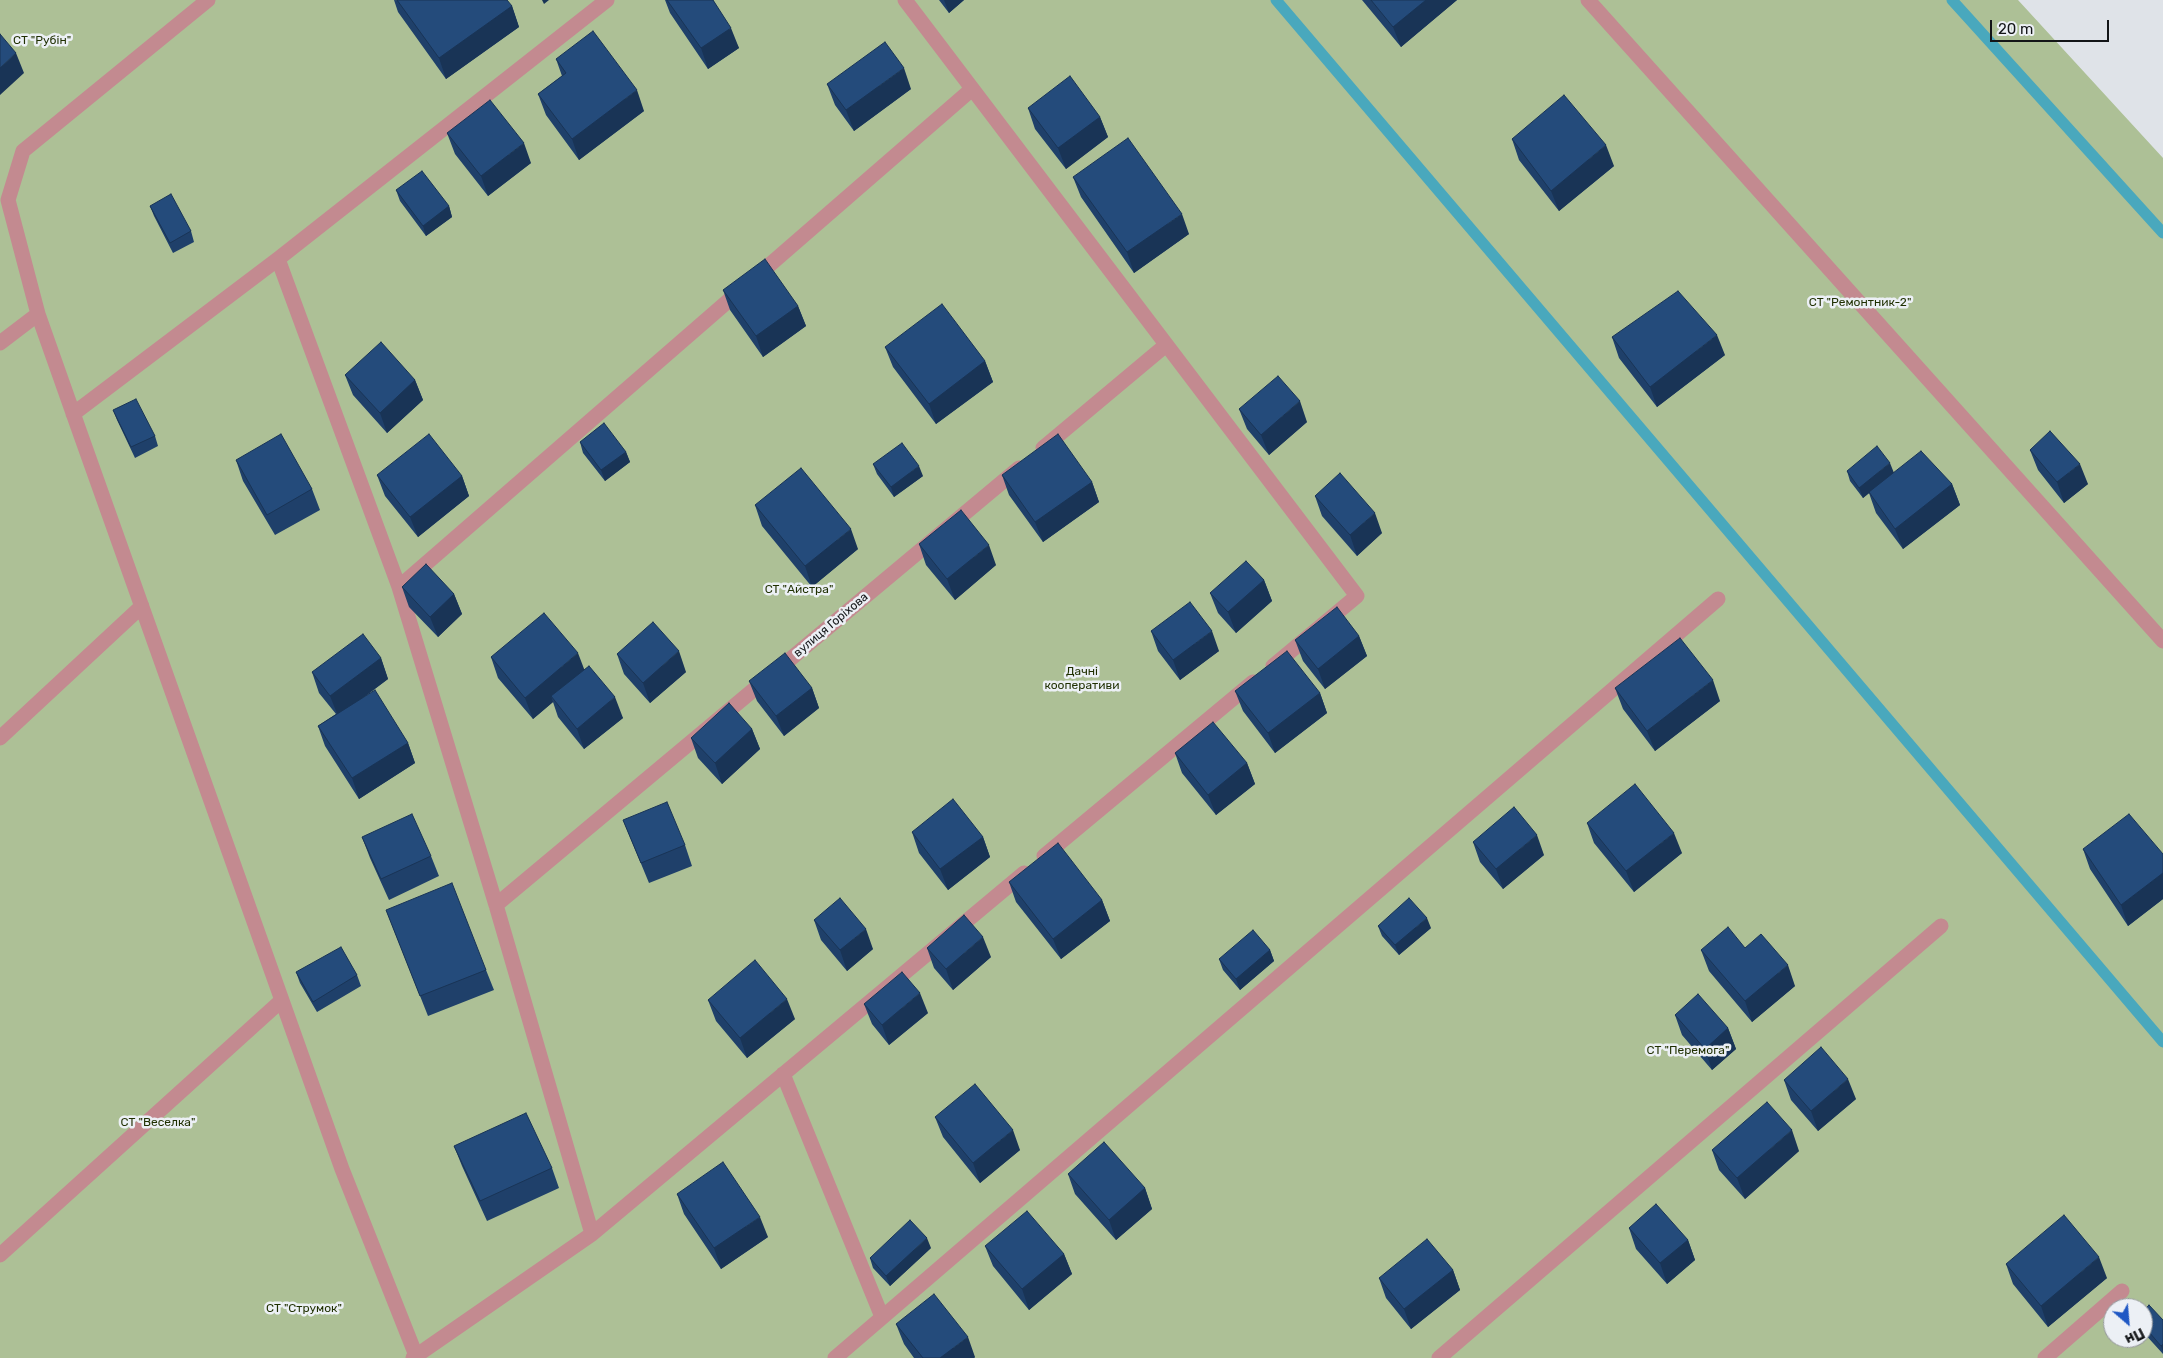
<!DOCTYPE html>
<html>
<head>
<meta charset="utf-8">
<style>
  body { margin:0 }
  #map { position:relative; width:2163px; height:1358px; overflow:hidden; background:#dfe3e8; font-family:Rubik,sans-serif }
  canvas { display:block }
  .north { position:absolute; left:2103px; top:1298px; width:50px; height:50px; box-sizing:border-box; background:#ecf0f5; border:1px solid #95989c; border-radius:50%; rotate:153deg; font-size:14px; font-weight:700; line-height:20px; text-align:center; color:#131517 }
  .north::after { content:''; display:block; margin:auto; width:18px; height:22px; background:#1f58c4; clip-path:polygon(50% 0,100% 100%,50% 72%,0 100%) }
  .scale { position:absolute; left:1990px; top:20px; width:119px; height:22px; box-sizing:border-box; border:2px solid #131517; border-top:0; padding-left:6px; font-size:15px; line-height:18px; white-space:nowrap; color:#131517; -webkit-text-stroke:4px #ecf0f5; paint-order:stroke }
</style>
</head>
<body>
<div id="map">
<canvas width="2163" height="1358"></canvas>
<div class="north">Пн</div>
<div class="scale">20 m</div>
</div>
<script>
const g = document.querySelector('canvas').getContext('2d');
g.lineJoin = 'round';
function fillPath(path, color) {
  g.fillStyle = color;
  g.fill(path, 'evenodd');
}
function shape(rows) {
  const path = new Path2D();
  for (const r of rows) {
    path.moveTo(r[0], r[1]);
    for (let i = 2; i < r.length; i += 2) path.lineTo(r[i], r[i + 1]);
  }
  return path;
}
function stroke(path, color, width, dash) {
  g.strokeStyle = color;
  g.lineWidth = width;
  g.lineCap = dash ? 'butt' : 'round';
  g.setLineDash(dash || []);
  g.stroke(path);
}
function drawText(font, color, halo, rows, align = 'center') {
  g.font = font + ' Rubik,sans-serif';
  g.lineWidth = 5;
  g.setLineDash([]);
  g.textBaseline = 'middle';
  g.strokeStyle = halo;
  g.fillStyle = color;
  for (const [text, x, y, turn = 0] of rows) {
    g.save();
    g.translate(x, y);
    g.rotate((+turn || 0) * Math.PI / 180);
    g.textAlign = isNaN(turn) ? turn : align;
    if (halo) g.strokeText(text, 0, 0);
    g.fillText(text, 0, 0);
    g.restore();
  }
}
fillPath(shape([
  [0,0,2018,0,2163,158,2163,1358,0,1358],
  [2113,1308,2143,1308,2143,1338,2113,1338]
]), '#adc096');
stroke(shape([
  [1276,0,2163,1042],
  [1952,0,2163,233]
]), '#49a8bd', 11);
stroke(shape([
  [208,0,23,151,8,200,38,314,79,430,342,1169,417,1358],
  [905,0,1357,596,1273,666],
  [1588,0,2163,641],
  [278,259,399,587,496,905,592,1234],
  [0,343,38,314],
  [73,414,278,259,607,0],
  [1043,448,1166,345],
  [399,587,972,89],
  [0,738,142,606],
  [1044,856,1253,682],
  [496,905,1019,468],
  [783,1074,882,1317],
  [0,1255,282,1000],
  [413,1358,592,1234,1024,873],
  [835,1358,1718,599],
  [1439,1358,1941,926],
  [2045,1358,2122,1291]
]), '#c38a90', 15);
fillPath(shape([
  [394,0,512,6,519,27,446,79,398,12],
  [665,0,713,0,739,48,708,69,670,13],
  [939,0,964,0,949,13],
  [1362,0,1457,0,1401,47],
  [556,59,644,111,579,160,546,115,538,94,562,76],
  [827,84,911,89,854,131,835,105],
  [1028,108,1100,117,1108,137,1066,169,1035,129],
  [447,133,531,163,488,196,455,154],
  [1512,139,1614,166,1559,211,1519,160],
  [1073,177,1189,234,1134,273,1081,197],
  [396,190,449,206,452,217,426,236,400,201],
  [150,206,191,231,194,242,173,253,154,216],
  [723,290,798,306,806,326,763,357,730,310],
  [1612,337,1725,355,1657,407,1619,358],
  [885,347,985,361,993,382,936,424,893,367],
  [345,375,415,380,423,400,387,433,353,395],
  [1239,409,1307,422,1269,455,1247,429],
  [113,410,155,436,158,446,135,458,117,420],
  [580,442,626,452,630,462,605,481,583,453],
  [2030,450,2088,484,2064,503,2038,470],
  [236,460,312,489,320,510,275,535,243,481],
  [873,464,923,476,894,497,877,474],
  [1847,471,1893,473,1952,484,1960,505,1903,549,1876,513,1869,493,1863,498,1850,481],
  [377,475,462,476,469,496,418,537,385,496],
  [1002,475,1092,482,1099,502,1043,542,1009,495],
  [1315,496,1382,533,1357,556,1322,516],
  [755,505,858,549,812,587,762,526],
  [919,544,996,565,955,600,926,565],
  [1264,580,1272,601,1236,633,1218,613,1210,593],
  [402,587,454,594,462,614,438,637,409,607],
  [1151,631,1219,651,1180,680,1158,651],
  [1359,636,1367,656,1325,689,1303,661,1295,640],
  [617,654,686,672,650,703,624,674],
  [491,657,584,670,623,718,584,749,558,717,553,702,533,719,498,678],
  [381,658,388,679,363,698,408,743,415,763,359,799,325,746,318,726,336,714,319,693,312,672],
  [749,681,812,688,819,708,784,736,757,701],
  [1615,688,1720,701,1655,751,1623,709],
  [1235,691,1320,693,1327,713,1275,753,1243,711],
  [752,729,760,749,722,784,698,758,691,738],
  [1175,753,1247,763,1255,784,1216,815,1182,773],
  [623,820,685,845,692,866,649,883],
  [1587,823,1682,853,1634,892,1594,843],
  [912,832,983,837,990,857,948,890,919,853],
  [362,837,431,856,439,876,389,900,370,858],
  [1473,842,1544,855,1503,889,1480,862],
  [2083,849,2163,854,2163,899,2128,926,2090,869],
  [1009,882,1102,900,1110,921,1061,959,1016,902],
  [386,910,486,970,494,990,428,1016],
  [814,920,873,949,847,971,821,940],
  [1378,926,1431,928,1399,955,1382,936],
  [927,948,991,957,953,990,934,968],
  [1745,948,1795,986,1752,1022,1709,971,1701,950],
  [1270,950,1274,961,1240,990,1223,970,1219,959],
  [296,972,357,975,361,986,317,1012,300,983],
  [708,1000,795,1019,747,1058,716,1021],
  [864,1004,928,1013,889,1045,872,1024],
  [1675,1015,1728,1028,1736,1049,1712,1070,1682,1035],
  [1784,1080,1856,1099,1818,1131,1791,1100],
  [935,1117,1020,1150,980,1183,943,1137],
  [454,1146,552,1168,559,1188,487,1221,462,1166],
  [1712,1150,1799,1151,1745,1199,1719,1170],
  [1068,1174,1145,1188,1152,1209,1116,1240,1075,1194],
  [677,1194,768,1237,721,1269,684,1214],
  [1629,1228,1688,1240,1695,1260,1667,1284,1636,1249],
  [985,1246,1064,1254,1072,1274,1029,1310,993,1266],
  [931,1248,890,1286,873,1268,870,1258],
  [2006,1264,2107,1278,2048,1327,2013,1284],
  [1453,1270,1460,1290,1411,1329,1386,1298,1379,1278],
  [2143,1311,2163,1320,2163,1354,2143,1332],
  [896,1324,975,1357,974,1358,914,1358,904,1344]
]), '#1f406a');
fillPath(shape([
  [542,0,549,0,544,4],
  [944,0,964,0,949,13],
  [1426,0,1457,0,1401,47,1393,27],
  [512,6,519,27,446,79,439,58],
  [731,28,739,48,708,69,701,48],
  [16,53,24,73,0,95,0,68],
  [904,68,911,89,854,131,846,110],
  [637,90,644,111,579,160,572,139],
  [1100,117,1108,137,1066,169,1058,148],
  [524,143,531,163,488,196,481,176],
  [1606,145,1614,166,1559,211,1551,191],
  [449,206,452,217,426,236,423,226],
  [1182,214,1189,234,1134,273,1127,252],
  [798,306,806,326,763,357,756,336],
  [1717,335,1725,355,1657,407,1650,387],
  [985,361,993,382,936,424,929,404],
  [415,380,423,400,387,433,380,413],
  [1300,401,1307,422,1269,455,1261,435],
  [626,452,630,462,605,481,601,470],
  [1890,463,1894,473,1863,498,1859,488],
  [2080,464,2088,484,2064,503,2057,482],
  [919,466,923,476,894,497,891,487],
  [462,476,469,496,418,537,410,517],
  [1092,482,1099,502,1043,542,1035,522],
  [1952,484,1960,505,1903,549,1895,529],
  [1375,513,1382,533,1357,556,1350,535],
  [851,529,858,549,812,587,805,566],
  [989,545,996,565,955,600,947,579],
  [1264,580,1272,601,1236,633,1228,612],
  [454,594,462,614,438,637,430,617],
  [1212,631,1219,651,1180,680,1173,660],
  [1359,636,1367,656,1325,689,1318,669],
  [679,651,686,672,650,703,643,683],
  [578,653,586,674,551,696,553,702,533,719,525,698],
  [381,658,388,679,338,716,330,696],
  [1713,680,1720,701,1655,751,1647,731],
  [812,688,819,708,784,736,776,716],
  [1320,693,1327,713,1275,753,1268,733],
  [615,697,623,718,584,749,577,729],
  [752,729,760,749,722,784,715,763],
  [408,743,415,763,359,799,352,778],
  [1247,763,1255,784,1216,815,1208,795],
  [1674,833,1682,853,1634,892,1626,871],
  [1537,835,1544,855,1503,889,1496,869],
  [983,837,990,857,948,890,940,869],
  [2163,873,2163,899,2128,926,2121,905],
  [1102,900,1110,921,1061,959,1053,939],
  [1427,918,1431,928,1399,955,1395,945],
  [866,929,873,949,847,971,840,950],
  [983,937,991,957,953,990,946,969],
  [1270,950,1274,961,1240,990,1236,979],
  [1788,965,1795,986,1752,1022,1745,1001],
  [920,993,928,1013,889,1045,882,1025],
  [787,999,795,1019,747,1058,740,1038],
  [1728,1028,1736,1049,1712,1070,1705,1049],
  [1848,1079,1856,1099,1818,1131,1811,1111],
  [1013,1130,1020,1150,980,1183,973,1163],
  [1792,1130,1799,1151,1745,1199,1737,1178],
  [1145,1188,1152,1209,1116,1240,1109,1220],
  [760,1217,768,1237,721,1269,714,1248],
  [927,1238,931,1248,890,1286,886,1276],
  [1688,1240,1695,1260,1667,1284,1660,1263],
  [1064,1254,1072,1274,1029,1310,1022,1289],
  [2099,1257,2107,1278,2048,1327,2041,1306],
  [1453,1270,1460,1290,1411,1329,1404,1309],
  [968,1337,975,1357,974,1358,940,1358],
  [2163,1344,2163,1352,2161,1346]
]), '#193456');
const building = shape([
  [397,0,507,0,512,6,439,58,397,0],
  [667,0,713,0,731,28,701,48,667,0],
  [1371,0,1426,0,1393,27,1371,0],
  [593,31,637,90,572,139,538,94,566,73,556,59,593,31],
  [0,34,16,53,0,68,0,34],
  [885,42,904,68,846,110,827,84,885,42],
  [1070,76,1100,117,1058,148,1028,108,1070,76],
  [1564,95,1606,145,1551,191,1512,139,1564,95],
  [490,100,524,143,481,176,447,133,490,100],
  [1128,138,1182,214,1127,252,1073,177,1128,138],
  [422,171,449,206,423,226,396,190,422,171],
  [171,194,191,231,170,243,150,206,171,194],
  [765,259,798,306,756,336,723,290,765,259],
  [1678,291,1717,335,1650,387,1612,337,1678,291],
  [942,304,985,361,929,404,885,347,942,304],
  [381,342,415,380,380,413,345,375,381,342],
  [1278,376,1300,401,1261,435,1239,409,1278,376],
  [136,399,155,436,131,447,113,410,136,399],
  [604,423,626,452,601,470,580,442,604,423],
  [2050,431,2080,464,2057,482,2030,450,2050,431],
  [281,434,312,489,267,515,236,460,281,434],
  [429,434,462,476,410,517,377,475,429,434],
  [1058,434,1092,482,1035,522,1002,475,1058,434],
  [902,443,919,466,891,487,873,464,902,443],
  [1877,446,1890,463,1859,488,1847,471,1877,446],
  [1921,451,1952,484,1895,529,1869,492,1921,451],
  [801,468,851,529,805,566,755,505,801,468],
  [1340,473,1375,513,1350,535,1315,496,1340,473],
  [961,510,989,545,947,579,919,544,961,510],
  [1246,561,1264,580,1228,612,1210,593,1246,561],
  [426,564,454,594,430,617,402,587,426,564],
  [1190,602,1212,631,1173,660,1151,631,1190,602],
  [1337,607,1359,636,1318,669,1295,640,1337,607],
  [544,613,578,653,525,698,491,657,544,613],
  [653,622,679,651,643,683,617,654,653,622],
  [363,634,381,658,330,696,312,672,363,634],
  [1680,638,1713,680,1647,731,1615,688,1680,638],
  [1287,651,1320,693,1268,733,1235,691,1287,651],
  [785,653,812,688,776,716,749,681,785,653],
  [589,666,615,697,577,729,551,696,589,666],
  [375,690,408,743,352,778,318,726,375,690],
  [729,703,752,729,715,763,691,738,729,703],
  [1213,722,1247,763,1208,795,1175,753,1213,722],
  [1635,784,1674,833,1626,871,1587,823,1635,784],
  [953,799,983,837,940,869,912,832,953,799],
  [667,802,685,845,641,863,623,820,667,802],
  [1514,807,1537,835,1496,869,1473,842,1514,807],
  [412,814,431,856,381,879,362,837,412,814],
  [2129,814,2163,854,2163,873,2121,905,2083,849,2129,814],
  [1058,843,1102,900,1053,939,1009,882,1058,843],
  [452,883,486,970,420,996,386,910,452,883],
  [840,898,866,929,840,950,814,920,840,898],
  [1409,898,1427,918,1395,945,1378,926,1409,898],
  [964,915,983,937,946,969,927,948,964,915],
  [1728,927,1745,948,1761,934,1788,965,1745,1001,1701,950,1728,927],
  [1253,930,1270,950,1236,979,1219,959,1253,930],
  [341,947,357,975,313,1002,296,972,341,947],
  [755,960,787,999,740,1038,708,1000,755,960],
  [902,972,920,993,882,1025,864,1004,902,972],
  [1698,994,1728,1028,1705,1049,1675,1015,1698,994],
  [1821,1047,1848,1079,1811,1111,1784,1080,1821,1047],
  [975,1084,1013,1130,973,1163,935,1117,975,1084],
  [1767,1102,1792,1130,1737,1178,1712,1150,1767,1102],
  [526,1113,552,1168,480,1201,454,1146,526,1113],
  [1104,1142,1145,1188,1109,1220,1068,1174,1104,1142],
  [723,1162,760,1217,714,1248,677,1194,723,1162],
  [1656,1204,1688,1240,1660,1263,1629,1228,1656,1204],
  [1027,1211,1064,1254,1022,1289,985,1246,1027,1211],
  [2064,1215,2099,1257,2041,1306,2006,1264,2064,1215],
  [910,1220,927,1238,886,1276,870,1258,910,1220],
  [1427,1239,1453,1270,1404,1309,1379,1278,1427,1239],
  [934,1294,968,1337,940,1358,923,1358,896,1324,934,1294],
  [2149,1305,2163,1320,2163,1344,2161,1346,2143,1325,2143,1311,2149,1305]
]);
fillPath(building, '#244b7b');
stroke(building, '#193456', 1);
drawText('12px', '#1f2f00', '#ecf0f5', [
  ["СТ \"Рубін\"",42,41],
  ["СТ \"Ремонтник-2\"",1860,303],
  ["СТ \"Айстра\"",799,590],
  ["Дачні",1082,672],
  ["кооперативи",1082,686],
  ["СТ \"Перемога\"",1688,1051],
  ["СТ \"Веселка\"",158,1123],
  ["СТ \"Струмок\"",304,1309]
]);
drawText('12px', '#131517', '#ecf0f5', [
  ["вулиця Горіхова",831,625,-40]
]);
</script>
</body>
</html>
